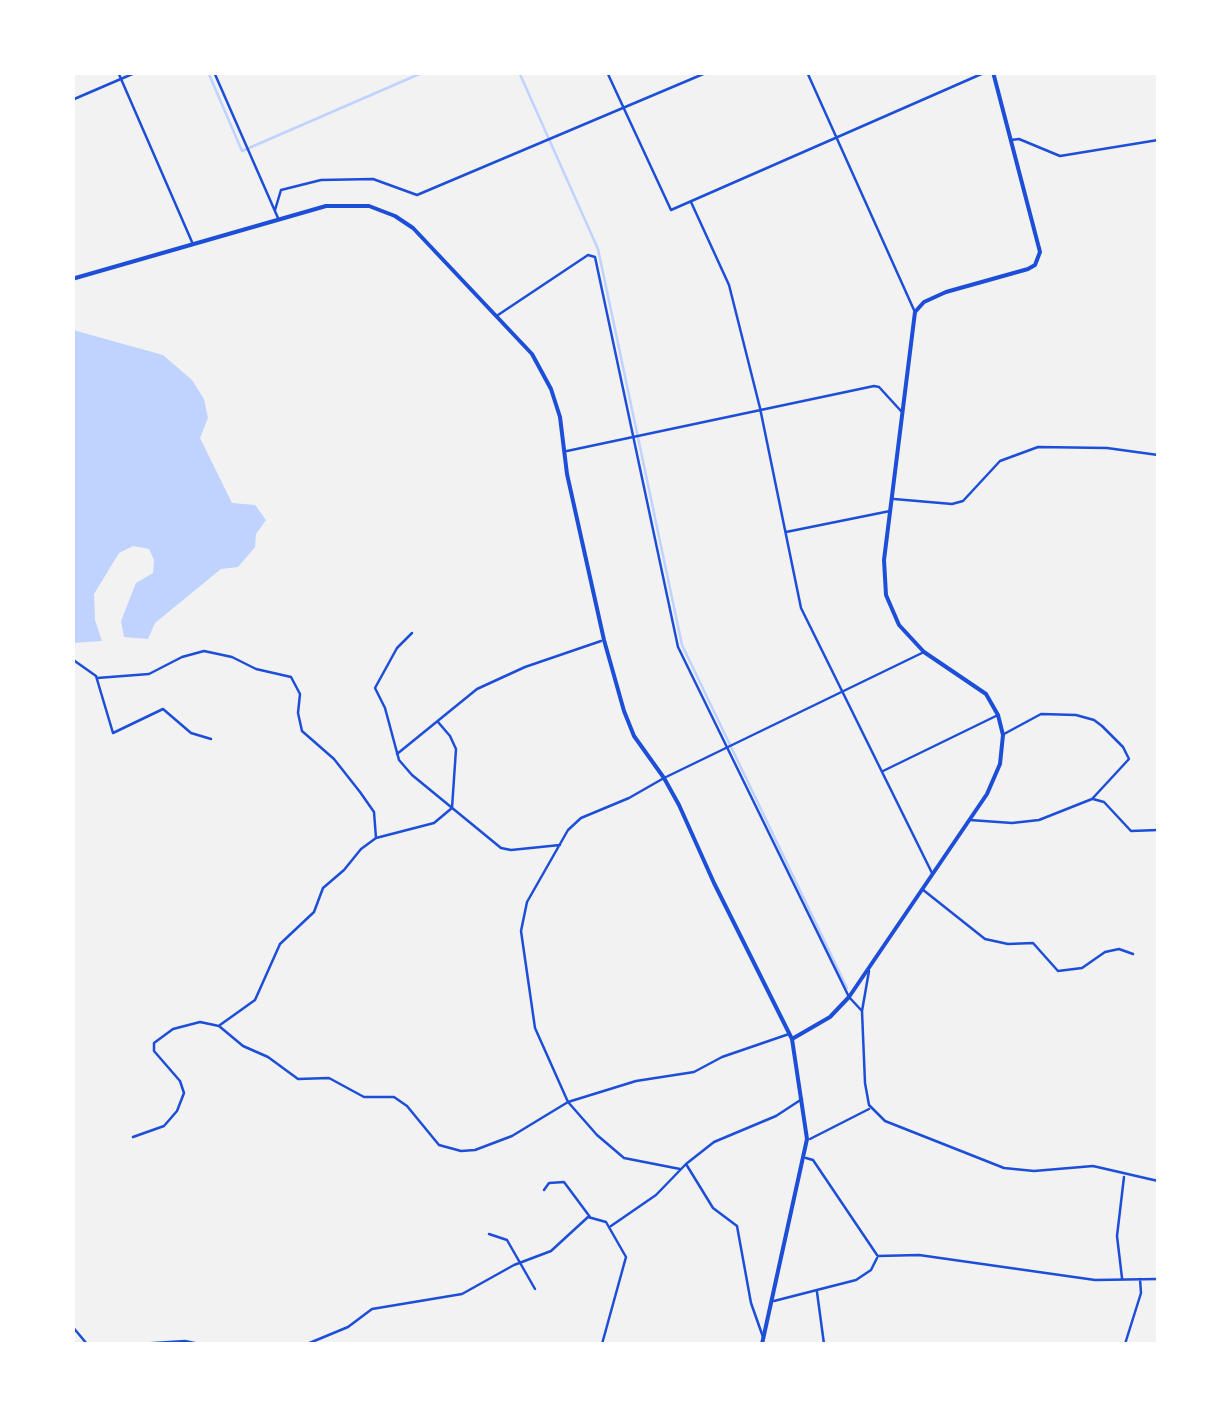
<!DOCTYPE html>
<html>
<head>
<meta charset="utf-8">
<style>
  body { margin:0 }
  #map { position:relative; width:1231px; height:1417px; overflow:hidden; background:#f2f2f2; font-family:Overpass,sans-serif }
  canvas { display:block }
  .frame { position:absolute; inset:0; border:75px solid #fff; pointer-events:none }
</style>
</head>
<body>
<div id="map">
<canvas width="1231" height="1417"></canvas>
<div class="frame"></div>
</div>
<script>
const g = document.querySelector('canvas').getContext('2d');
g.lineJoin = 'round';
function fillPath(path, color) {
  g.fillStyle = color;
  g.fill(path, 'evenodd');
}
function shape(rows) {
  const path = new Path2D();
  for (const r of rows) {
    path.moveTo(r[0], r[1]);
    for (let i = 2; i < r.length; i += 2) path.lineTo(r[i], r[i + 1]);
  }
  return path;
}
function stroke(path, color, width, dash) {
  g.strokeStyle = color;
  g.lineWidth = width;
  g.lineCap = dash ? 'butt' : 'round';
  g.setLineDash(dash || []);
  g.stroke(path);
}
fillPath(shape([
  [73,330,163,355,192,380,204,399,208,418,200,438,232,503,255,505,266,520,256,534,255,547,238,567,221,569,155,623,148,639,124,637,121,621,136,583,153,573,154,560,149,549,133,546,119,553,94,594,95,620,102,641,73,643]
]), '#bfd3fe');
stroke(shape([
  [208,72,242,151,424,72],
  [519,72,598,249,682,645,847,988]
]), '#bfd3fe', 2.5);
stroke(shape([
  [118,72,192,242],
  [214,72,278,218],
  [607,72,671,210,986,72],
  [807,72,914,310],
  [72,100,137,72],
  [1011,140,1019,139,1060,156,1158,140],
  [691,202,729,285,760,408,801,608,932,873],
  [275,210,281,190,321,180,373,179,417,195,708,72],
  [498,315,588,255,595,257,678,647,849,997,862,1011],
  [567,451,874,386,879,387,901,411],
  [894,499,952,504,963,501,1000,461,1038,447,1107,448,1158,455],
  [786,532,890,511],
  [412,633,397,648,375,688,385,708,399,760,412,775,501,848,511,850,560,845],
  [72,659,96,676,113,733,163,709,191,733,211,739],
  [97,678,149,674,182,657,204,651,232,657,256,669,291,677,300,694,298,713,302,731,334,759,360,792,374,812,376,838],
  [397,754,477,689,525,667,601,641],
  [883,771,998,715],
  [1093,799,1104,802,1131,831,1158,830],
  [970,820,1012,823,1039,820,1092,799,1129,759,1123,747,1102,726,1094,720,1076,715,1041,714,1004,734],
  [922,889,985,939,1008,944,1033,943,1058,971,1082,968,1105,952,1119,949,1133,954],
  [869,971,862,1011,865,1083,869,1105,885,1121,1004,1168,1034,1171,1093,1166,1158,1181],
  [220,1025,255,1000,280,944,314,912,323,888,344,870,361,849,376,838,434,823,452,808,456,749,450,736,438,722],
  [133,1137,164,1126,177,1111,184,1093,180,1081,154,1051,154,1043,173,1029,200,1022,219,1026,243,1046,268,1057,298,1079,329,1078,364,1097,394,1097,407,1106,439,1145,461,1151,475,1150,512,1136,568,1102,636,1081,694,1072,722,1057,789,1034],
  [810,1139,869,1109],
  [806,1158,813,1160,877,1255],
  [686,1164,713,1208,737,1226,751,1303,763,1337],
  [680,1169,624,1158,597,1135,568,1102,535,1028,521,931,527,902,568,830,581,818,629,798,664,778,924,652],
  [544,1190,549,1183,564,1182,590,1217],
  [611,1226,656,1195,686,1164,714,1142,776,1116,802,1099],
  [489,1234,507,1240,535,1289],
  [878,1256,919,1255,1095,1280,1158,1279],
  [1122,1278,1117,1236,1124,1177],
  [817,1292,824,1344],
  [774,1301,856,1280,871,1270,877,1258],
  [72,1326,87,1344],
  [138,1344,185,1341,199,1344],
  [307,1344,348,1327,372,1309,462,1294,514,1265,551,1251,588,1217,606,1222,626,1257,602,1344],
  [1125,1344,1141,1293,1140,1279]
]), '#1d4ed8', 2.5);
stroke(shape([
  [792,1039,830,1017,849,997,987,794,1000,764,1003,735,998,715,986,694,924,652,899,625,886,595,884,560,915,312,924,302,946,292,1028,269,1035,265,1040,252,993,72]
]), '#1d4ed8', 4);
stroke(shape([
  [72,279,326,206,369,206,395,216,413,228,532,354,551,389,560,417,567,474,604,640,624,711,634,736,664,778,679,805,714,883,792,1039,807,1139,762,1344]
]), '#1d4ed8', 4);
</script>
</body>
</html>
